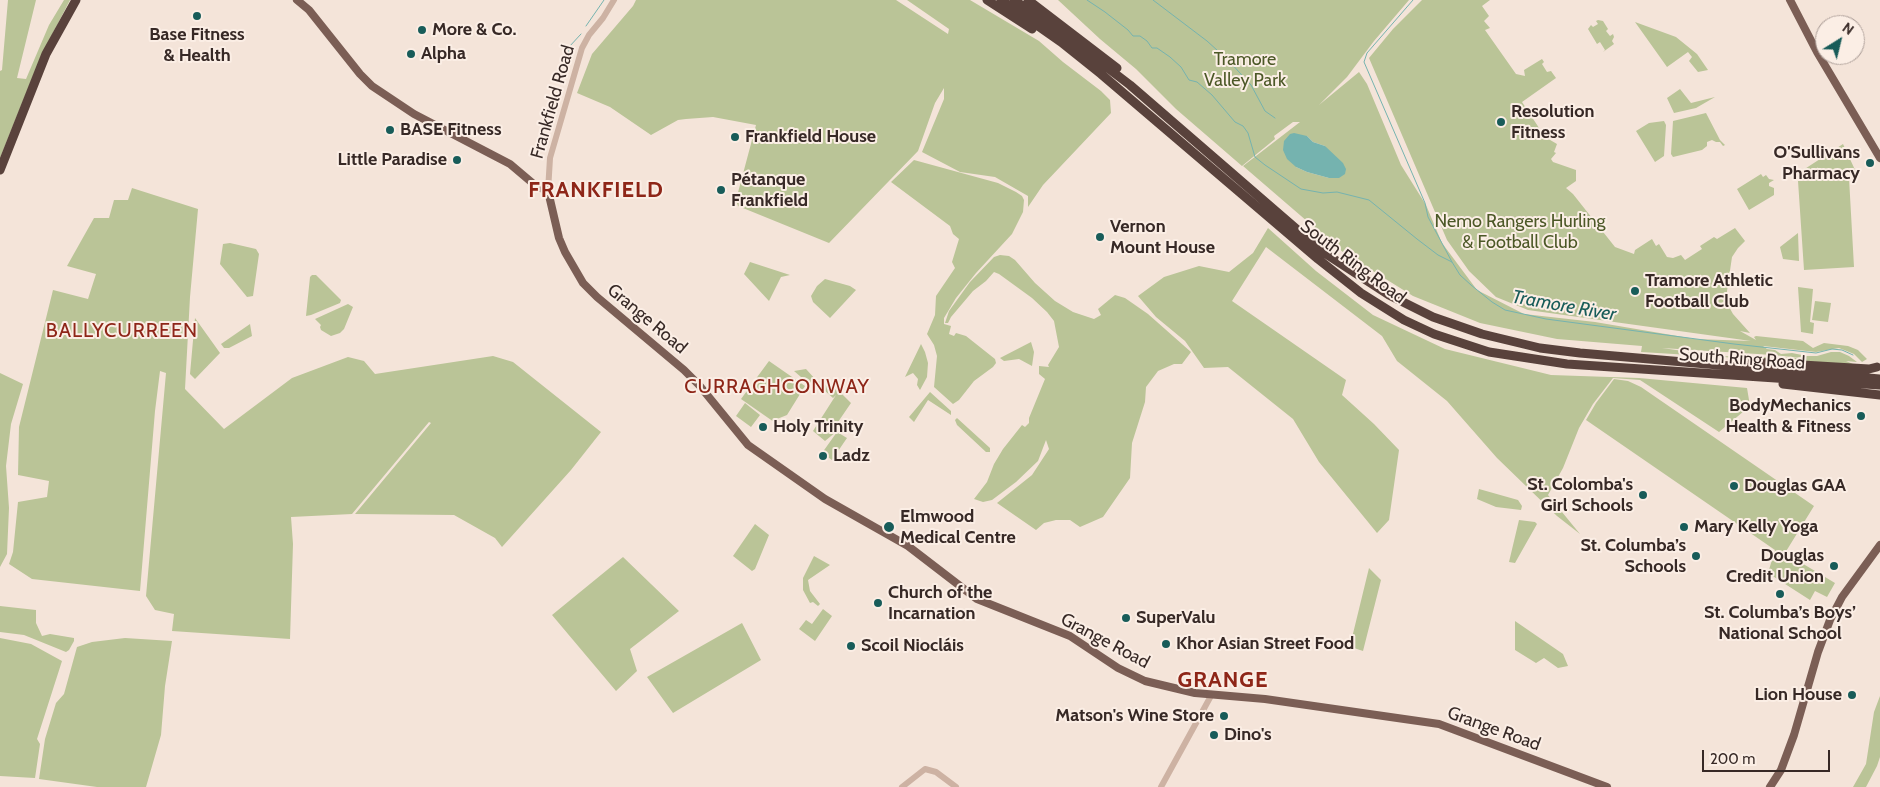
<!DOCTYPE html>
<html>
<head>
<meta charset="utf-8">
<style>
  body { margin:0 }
  #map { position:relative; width:1880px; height:787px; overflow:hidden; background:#f4e4d9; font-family:Cabin,sans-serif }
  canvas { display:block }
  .north { position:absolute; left:1815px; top:15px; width:50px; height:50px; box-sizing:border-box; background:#fbeee5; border:1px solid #ad9f99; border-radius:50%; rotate:36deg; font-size:14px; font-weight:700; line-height:20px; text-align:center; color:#372926 }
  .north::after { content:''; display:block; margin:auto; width:18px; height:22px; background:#185c59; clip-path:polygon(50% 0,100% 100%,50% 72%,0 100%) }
  .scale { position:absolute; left:1702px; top:750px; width:128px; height:22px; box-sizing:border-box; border:2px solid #372926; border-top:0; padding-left:6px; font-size:15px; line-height:18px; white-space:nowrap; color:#372926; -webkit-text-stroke:4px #fbeee5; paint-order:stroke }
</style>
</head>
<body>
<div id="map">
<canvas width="1880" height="787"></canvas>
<div class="north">N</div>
<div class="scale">200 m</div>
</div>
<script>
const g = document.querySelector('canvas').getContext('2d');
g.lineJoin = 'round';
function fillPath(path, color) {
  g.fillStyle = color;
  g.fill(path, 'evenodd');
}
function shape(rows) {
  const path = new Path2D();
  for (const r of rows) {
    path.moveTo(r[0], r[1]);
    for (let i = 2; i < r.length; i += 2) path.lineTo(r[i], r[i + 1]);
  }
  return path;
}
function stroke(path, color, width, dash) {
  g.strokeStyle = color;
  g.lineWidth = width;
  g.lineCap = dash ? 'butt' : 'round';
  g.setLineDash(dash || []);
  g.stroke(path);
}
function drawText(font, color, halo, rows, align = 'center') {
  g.font = font + ' Cabin,sans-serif';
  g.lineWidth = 4;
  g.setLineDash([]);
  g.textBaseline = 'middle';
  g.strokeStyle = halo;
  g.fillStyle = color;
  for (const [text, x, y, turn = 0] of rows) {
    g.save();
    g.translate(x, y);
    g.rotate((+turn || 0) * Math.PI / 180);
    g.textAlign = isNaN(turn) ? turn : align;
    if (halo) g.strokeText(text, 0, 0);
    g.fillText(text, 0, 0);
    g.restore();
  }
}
fillPath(shape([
  [8,0,36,0,17,78,26,79,49,25,64,0,70,0,41,56,0,158,0,71,2,70],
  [636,0,896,0,948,34,949,29,907,0,970,0,1039,41,1063,62,1101,91,1110,100,1111,113,1043,185,1028,207,1028,196,995,177,960,172,922,152,944,99,944,88,935,103,918,151,829,243,738,206,736,200,756,125,713,117,686,119,678,120,651,135,610,107,577,93,592,54,633,6],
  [1058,0,1409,0,1374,41,1347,77,1319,105,1359,72,1367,84,1401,165,1426,205,1442,243,1477,290,1524,314,1595,322,1695,339,1751,341,1528,310,1496,297,1469,271,1447,240,1369,58,1393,29,1422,0,1490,0,1482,6,1489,16,1484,21,1490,28,1485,30,1516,74,1525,76,1524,70,1542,59,1544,62,1542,64,1547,72,1551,71,1556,78,1522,102,1545,137,1557,144,1554,152,1556,153,1551,159,1553,162,1576,170,1576,181,1566,188,1573,194,1615,247,1634,254,1635,250,1652,239,1656,246,1659,244,1667,257,1673,258,1681,255,1685,260,1702,249,1700,246,1714,237,1717,239,1735,228,1745,241,1738,248,1732,257,1726,298,1728,305,1733,314,1750,333,1740,331,1756,340,1754,337,1756,336,1803,341,1813,348,1824,343,1848,346,1858,350,1867,359,1862,362,1854,354,1839,348,1816,352,1763,346,1767,349,1775,350,1781,354,1792,353,1807,356,1817,356,1831,352,1840,352,1849,356,1857,362,1846,361,1853,364,1836,364,1641,352,1642,346,1557,339,1480,323,1413,296,1344,253,1243,166,1300,122,1293,122,1274,136,1275,139,1242,166,1176,109,1136,69,1100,39],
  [1307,136,1313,142,1325,146,1329,178,1307,172,1296,167],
  [1662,348,1773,355,1802,358,1718,356],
  [1598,20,1603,21,1608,29,1606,31,1610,36,1613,34,1614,37,1612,41,1614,44,1603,52,1605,50,1600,42,1597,44,1588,29,1591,25,1593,27,1598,24,1596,21],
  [1635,22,1676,37,1697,54,1708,70,1698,72,1689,61,1692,57,1688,52,1667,67],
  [1680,89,1691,103,1715,97,1696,108,1674,113,1667,98],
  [1706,113,1720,140,1725,145,1723,146,1720,142,1716,142,1712,140,1707,142,1707,146,1702,150,1673,157,1671,154,1673,121],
  [1664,121,1666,125,1664,156,1655,162,1636,131,1649,123],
  [1843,144,1856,172,1794,176],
  [914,160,998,183,1016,192,1022,196,1024,200,1023,212,1012,234,976,273,956,298,944,318,944,324,951,326,949,334,954,336,956,333,966,336,995,359,996,363,993,367,974,381,959,400,953,404,934,387,937,356,934,345,927,334,935,315,936,296,955,268,952,262,959,239,953,234,950,226,891,182],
  [1761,174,1763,177,1766,175,1769,179,1774,180,1769,183,1769,186,1774,188,1774,195,1749,210,1737,189],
  [1849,178,1854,267,1804,270,1798,181],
  [132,188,198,209,190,297,185,389,224,429,292,378,348,357,364,361,375,374,493,356,513,362,601,432,571,470,502,547,495,538,454,515,355,514,431,423,429,422,352,514,291,517,293,544,290,639,172,631,174,614,155,610,146,596,166,373,160,371,155,411,140,591,32,579,9,564,13,552,18,502,47,497,49,481,18,475,19,427,53,290,88,299,96,274,67,266,94,218,109,218,114,200,128,200],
  [1268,228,1316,271,1373,315,1445,349,1551,375,1639,378,1747,388,1750,406,1719,432,1640,380,1613,378,1593,404,1579,428,1563,468,1548,495,1580,534,1557,516,1497,458,1447,401,1397,361,1382,336,1266,247,1232,301,1346,380,1342,395,1374,424,1399,450,1389,520,1377,533,1319,462,1293,419,1228,367,1204,368,1185,341,1156,317,1138,296,1164,277,1199,266,1229,272,1253,253],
  [1798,233,1799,261,1783,259,1780,247],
  [230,243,256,249,259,254,253,296,247,297,220,264,223,244],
  [1000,255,1009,256,1015,260,1035,283,1055,301,1073,312,1094,319,1101,315,1098,309,1115,295,1125,298,1148,314,1191,352,1182,364,1174,364,1158,371,1146,387,1145,402,1132,443,1130,478,1103,517,1080,527,1070,520,1056,520,1044,523,1036,530,997,503,1032,475,1049,449,1046,440,1038,461,1016,482,992,500,983,502,974,499,987,482,994,464,1003,449,1022,425,1025,427,1029,423,1029,418,1045,379,1039,374,1039,366,1049,367,1048,365,1059,347,1054,321,1047,312,1032,298,999,274,994,272,986,281,973,291,951,317,948,323,945,323,949,311,970,282,994,257],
  [750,262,790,275,781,277,769,301,744,274],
  [312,275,316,275,341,300,340,303,311,315,306,316,310,277],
  [825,279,850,286,856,290,830,318,813,302,811,296,817,286],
  [1798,287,1813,289,1810,322,1814,323,1813,334,1801,332],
  [1815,301,1831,303,1828,322,1812,320],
  [348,304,353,307,344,329,340,333,331,336,321,330,320,327,321,325,315,319],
  [195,318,220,353,195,379,190,374],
  [250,324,252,336,229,348,224,348,221,344],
  [1031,342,1034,352,1032,366,1019,359,1004,361,1000,358],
  [921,344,925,352,928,363,927,377,920,390,917,385,918,379,913,373,905,377],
  [769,361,805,386,787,415,777,419,774,422,741,399],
  [806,369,816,380,839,391,851,403,838,422,830,428,836,432,825,441,813,431,836,395,833,398,815,382,808,383,794,371],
  [0,373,23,384,11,424,6,466,9,508,7,554,0,567],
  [1614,379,1628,381,1641,387,1814,506,1785,553,1835,583,1827,597,1815,591,1810,600,1768,573,1775,550,1586,420,1596,403],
  [930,392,951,411,951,415,928,400,914,422,909,417],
  [745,403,760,415,751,427,736,416],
  [957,418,990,448,990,452,986,452,957,425,955,420],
  [837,432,847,438,832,460,822,453],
  [1479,489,1518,500,1522,506,1521,510,1496,507,1477,499],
  [1519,520,1535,522,1537,524,1515,563,1509,562],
  [755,524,769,535,755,569,752,571,733,556],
  [814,556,830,565,808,580,810,591,820,604,818,606,813,602,810,603,803,590,803,578],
  [623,557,679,611,630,649,637,671,616,691,552,615],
  [1369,568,1381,580,1363,651,1354,648,1349,650],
  [0,606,36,610,36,623,42,636,50,634,74,638,74,641,69,650,66,652,24,635,0,632],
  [823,609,832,616,815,641,799,629,806,620,812,624],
  [1515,621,1563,654,1568,666,1558,668,1544,658,1536,663,1515,650],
  [742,623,761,660,673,713,647,677],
  [0,638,31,644,62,661,37,739,40,744,35,778,0,776],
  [125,638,172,641,165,686,161,735,146,787,97,787,39,779,45,739,56,703,64,694,77,647,92,642],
  [1880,696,1880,757,1877,766,1866,787,1853,787,1866,764,1874,712]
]), '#bac497');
fillPath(shape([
  [1294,133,1307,136,1313,142,1325,146,1343,163,1346,169,1345,174,1339,178,1329,178,1307,172,1296,167,1287,159,1283,150,1284,141,1290,134]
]), '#75b3af');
stroke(shape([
  [1087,0,1105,12,1128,30,1133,36,1140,36,1147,41,1152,48,1157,48,1170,57,1181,67,1189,80,1197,82,1212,95,1235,122,1243,126,1248,133,1255,157,1265,165,1301,189,1323,193,1337,192,1369,200,1417,239,1438,255,1452,262,1460,275,1471,285,1492,302,1505,310,1546,319,1734,344,1816,353,1832,349,1842,350,1853,355],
  [1153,0,1207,41,1228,60,1251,85,1265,111,1275,118],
  [1413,0,1367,53,1364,62,1425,203,1428,217,1452,262],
  [586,26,604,0],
  [568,64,569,47,581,34]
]), '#75b3af', 1);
stroke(shape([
  [548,191,550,158,582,48,589,35,603,18,614,0],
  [902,787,925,769,936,772,956,787],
  [1161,787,1212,694]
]), '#cdb2a3', 6);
stroke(shape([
  [297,0,309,10,360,74,372,86,414,114,510,164,536,186,548,191,559,238,565,252,583,283,597,297,684,370,699,385,748,445,825,499,908,546,977,599,1070,636,1118,668,1145,681,1195,693,1265,699,1439,724,1607,787],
  [1790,0,1817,52,1880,158],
  [1770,787,1781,770,1794,735,1818,652,1830,620,1842,597,1880,545]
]), '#7b5e55', 8);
stroke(shape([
  [987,0,1032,29],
  [1001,0,1061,42,1101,74,1318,259,1361,293,1404,320,1434,334,1489,352,1567,364,1880,385],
  [1014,0,1066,36,1130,85,1323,252,1389,295,1433,317,1482,334,1540,348,1580,353,1880,379],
  [1028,0,1117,68],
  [0,170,46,54,76,0],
  [1752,362,1869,369,1877,367],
  [1783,384,1880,395]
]), '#59423c', 9);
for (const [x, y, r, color] of [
  [197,16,5,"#185c59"],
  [422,30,5,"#185c59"],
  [411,54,5,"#185c59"],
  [1501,122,5,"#185c59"],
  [390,130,5,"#185c59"],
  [735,137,5,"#185c59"],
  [457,160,5,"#185c59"],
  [1870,163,5,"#185c59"],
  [721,190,5,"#185c59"],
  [1100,237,5,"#185c59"],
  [1635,291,5,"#185c59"],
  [1861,416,5,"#185c59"],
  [763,427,5,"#185c59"],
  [823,456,5,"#185c59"],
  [1734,486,5,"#185c59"],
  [1643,495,5,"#185c59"],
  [889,527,6,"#185c59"],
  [1684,527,5,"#185c59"],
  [1696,556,5,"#185c59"],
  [1834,566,5,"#185c59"],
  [1780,594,5,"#185c59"],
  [878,603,5,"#185c59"],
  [1126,618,5,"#185c59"],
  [1166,644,5,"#185c59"],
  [851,646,5,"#185c59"],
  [1852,695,5,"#185c59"],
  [1224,716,5,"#185c59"],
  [1214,735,5,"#185c59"]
]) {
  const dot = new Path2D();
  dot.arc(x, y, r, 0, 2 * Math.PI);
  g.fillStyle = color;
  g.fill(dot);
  stroke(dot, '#fbeee5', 2);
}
drawText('bold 18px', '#372926', '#fbeee5', [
  ["More & Co.",432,30],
  ["Base Fitness",197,35,"center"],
  ["& Health",197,56,"center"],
  ["Alpha",421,54],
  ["Resolution",1511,112],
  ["Fitness",1511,133],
  ["BASE Fitness",400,130],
  ["Frankfield House",745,137],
  ["O'Sullivans",1860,153,"right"],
  ["Pharmacy",1860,174,"right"],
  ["Little Paradise",447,160,"right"],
  ["Pétanque",731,180],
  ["Frankfield",731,201],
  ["Vernon",1110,227],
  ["Mount House",1110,248],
  ["Tramore Athletic",1645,281],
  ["Football Club",1645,302],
  ["BodyMechanics",1851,406,"right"],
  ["Health & Fitness",1851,427,"right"],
  ["Holy Trinity",773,427],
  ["Ladz",833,456],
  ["St. Colomba's",1633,485,"right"],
  ["Girl Schools",1633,506,"right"],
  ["Douglas GAA",1744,486],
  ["Elmwood",900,517],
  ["Medical Centre",900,538],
  ["Mary Kelly Yoga",1694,527],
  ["St. Columba’s",1686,546,"right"],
  ["Schools",1686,567,"right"],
  ["Douglas",1824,556,"right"],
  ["Credit Union",1824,577,"right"],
  ["Church of the",888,593],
  ["Incarnation",888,614],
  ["St. Columba’s Boys’",1780,613,"center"],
  ["National School",1780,634,"center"],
  ["SuperValu",1136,618],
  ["Khor Asian Street Food",1176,644],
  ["Scoil Niocláis",861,646],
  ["Lion House",1842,695,"right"],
  ["Matson's Wine Store",1214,716,"right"],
  ["Dino's",1224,735]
], 'left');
drawText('18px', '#4c5827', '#fbeee5', [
  ["Tramore",1245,60],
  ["Valley Park",1245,81],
  ["Nemo Rangers Hurling",1520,222],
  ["& Football Club",1520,243]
]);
drawText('18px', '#372926', '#fbeee5', [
  ["Frankfield Road",553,102,-74],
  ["South Ring Road",1353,262,37],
  ["Grange Road",647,319,40],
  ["South Ring Road",1742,359,4],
  ["Grange Road",1105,641,28],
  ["Grange Road",1494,729,20]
]);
drawText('italic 19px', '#185c59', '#fbeee5', [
  ["Tramore River",1564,306,10]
]);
g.letterSpacing = '1px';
drawText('20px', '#8e2618', '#fbeee5', [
  ["BALLYCURREEN",122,331],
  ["CURRAGHCONWAY",777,387]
]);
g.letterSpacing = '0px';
g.letterSpacing = '1px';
drawText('bold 22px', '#8e2618', '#fbeee5', [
  ["FRANKFIELD",596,191],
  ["GRANGE",1223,681]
]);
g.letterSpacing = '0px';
</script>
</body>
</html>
